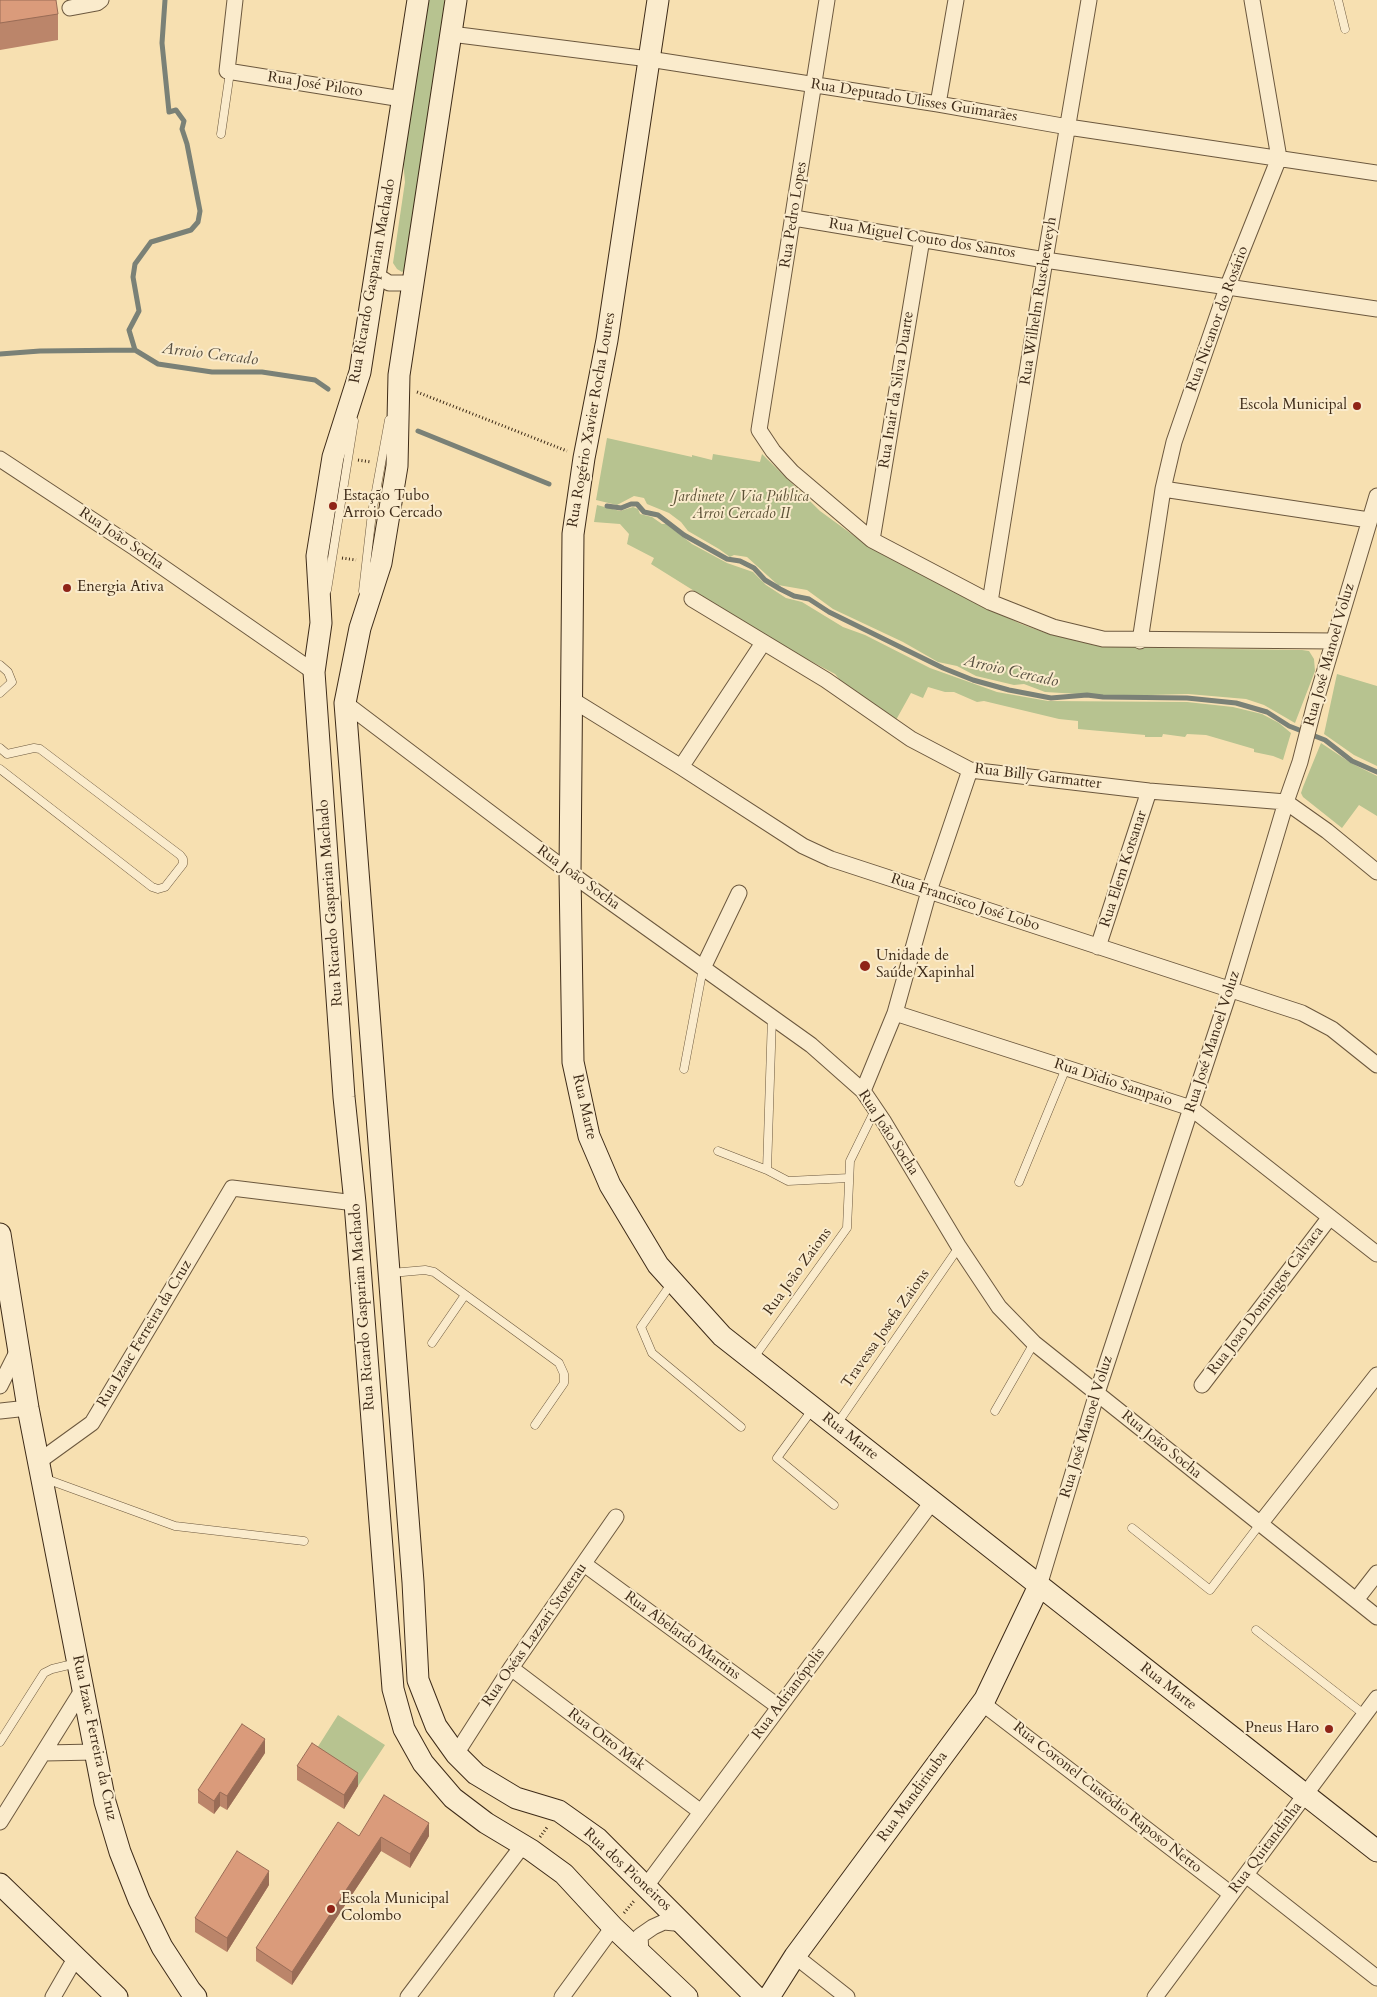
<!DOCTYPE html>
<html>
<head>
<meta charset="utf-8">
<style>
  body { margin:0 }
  canvas { display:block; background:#f7e0b1 }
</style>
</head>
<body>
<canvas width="1377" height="1997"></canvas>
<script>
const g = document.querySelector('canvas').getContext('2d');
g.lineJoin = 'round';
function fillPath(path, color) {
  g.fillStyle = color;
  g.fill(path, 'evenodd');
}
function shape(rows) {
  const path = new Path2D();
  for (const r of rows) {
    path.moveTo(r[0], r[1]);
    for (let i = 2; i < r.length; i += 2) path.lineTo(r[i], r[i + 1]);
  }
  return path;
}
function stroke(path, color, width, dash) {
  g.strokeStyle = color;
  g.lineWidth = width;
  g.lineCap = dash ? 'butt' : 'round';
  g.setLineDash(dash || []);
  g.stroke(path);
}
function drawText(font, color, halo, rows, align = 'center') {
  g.font = font + ' Cardo,serif';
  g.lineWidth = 4;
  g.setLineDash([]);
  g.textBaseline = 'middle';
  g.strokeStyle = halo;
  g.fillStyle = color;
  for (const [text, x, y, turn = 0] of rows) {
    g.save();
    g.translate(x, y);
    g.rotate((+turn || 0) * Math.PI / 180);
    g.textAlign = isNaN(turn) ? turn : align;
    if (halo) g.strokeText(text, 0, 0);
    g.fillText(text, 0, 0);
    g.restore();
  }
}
fillPath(shape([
  [426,0,444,0,445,20,406,269,402,272,397,269,393,263,405,182,402,150],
  [607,438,692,457,692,455,712,460,713,454,760,462,762,454,820,511,868,546,958,594,1021,624,1043,632,1097,644,1154,648,1302,650,1309,651,1314,659,1315,671,1295,723,1264,705,1246,699,1188,694,1113,696,1045,692,1024,684,1014,685,976,676,957,666,938,662,903,642,833,609,807,590,778,585,747,557,734,555,730,557,719,549,688,531,681,522,669,513,647,504,644,498,634,496,617,505,596,500],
  [597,505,620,511,633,507,638,509,640,514,652,517,662,524,666,524,692,544,727,563,753,572,766,585,786,598,802,602,843,627,865,635,930,668,997,692,1048,701,1187,702,1233,707,1262,714,1279,723,1291,733,1283,760,1273,756,1254,752,1254,749,1206,735,1187,734,1185,737,1163,734,1162,737,1145,737,1145,735,1078,729,1078,721,1059,719,984,701,977,702,954,692,945,692,928,687,923,698,911,693,896,720,840,680,835,674,784,647,651,564,654,558,627,544,629,534,620,524,594,522],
  [1337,674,1377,686,1377,766,1354,755,1324,734],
  [1321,743,1351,763,1377,776,1377,816,1359,805,1342,828,1303,797,1301,793,1303,787],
  [338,1715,385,1745,358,1786,312,1756]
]), '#b7c390');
stroke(shape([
  [135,350,129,330,139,311,133,277,135,264,151,242,191,230,198,222,200,211,187,144,182,129,184,121,176,110,169,112,162,43,165,0],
  [0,354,40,351,135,350,158,364,212,372,262,372,315,380,328,389],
  [418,431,549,484],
  [607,506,621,508,631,504,637,504,644,512,658,515,684,535,727,559,740,561,754,568,765,580,780,589,794,596,809,599,829,612,943,668,973,680,1009,690,1051,698,1087,695,1103,697,1187,698,1236,703,1267,712,1289,726,1325,740,1352,761,1377,772]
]), '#7a8177', 5);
const lane = shape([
  [1338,0,1345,29],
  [221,134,230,72],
  [327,590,354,421],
  [363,591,372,513,389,420],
  [0,665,8,672,12,682,0,693],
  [0,748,7,754,34,748,40,749,180,855,183,859,183,864,165,887,158,889,152,887,0,769],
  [684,1069,703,968],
  [718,1151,767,1170,788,1181,849,1178],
  [767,1170,772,1017],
  [1019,1182,1066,1068],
  [391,1273,425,1270,434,1272,559,1363,564,1374,564,1383,535,1425],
  [671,1284,641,1327,652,1353,741,1427],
  [432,1343,465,1295],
  [753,1359,847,1228,850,1161,875,1110],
  [812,1410,777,1458,834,1505],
  [995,1411,1034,1343],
  [837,1424,959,1247],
  [46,1479,175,1526,304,1541],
  [1132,1528,1210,1590,1260,1524],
  [1256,1630,1365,1715],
  [0,1742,44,1673,52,1669,77,1663]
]);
const street = shape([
  [235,0,227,71,402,99],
  [827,0,759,430,773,451,792,472,872,540,990,602,1053,627,1103,639,1334,641],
  [70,8,97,3,101,0],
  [451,34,649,59,938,104,1068,127,1377,173],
  [938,104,956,0],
  [794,218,1045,260,1377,309],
  [375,272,381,278,389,283,413,283],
  [0,459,135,548,314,672],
  [1163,489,1369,520],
  [872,540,922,239],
  [692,599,826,680,911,739,970,770,1149,791,1286,802,1327,831,1377,872],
  [990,602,1045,260,1089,0],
  [1140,641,1163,489,1174,442,1227,288,1279,158,1252,0],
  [571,699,681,767,803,846,831,859,1302,1013,1332,1029,1377,1065],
  [345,703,570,873,811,1045,863,1091,884,1122,959,1247,999,1307,1034,1343,1377,1617],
  [681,767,763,643],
  [1098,947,1149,791],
  [703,968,739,893],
  [895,1013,1191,1108,1377,1254],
  [863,1091,895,1013,929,891,970,770],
  [1202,1385,1330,1217],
  [0,1386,19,1348],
  [0,1411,28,1408],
  [38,1462,92,1423,232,1188,355,1203],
  [1260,1524,1377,1375],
  [584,1564,779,1707],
  [1039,1586,1097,1393,1230,990,1286,802,1300,762,1314,707,1377,496],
  [1356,1600,1377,1573],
  [511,1668,701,1812],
  [982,1703,1231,1894],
  [44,1753,96,1752],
  [456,1754,511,1668,616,1517],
  [0,1822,83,1689],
  [1246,1875,1377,1978],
  [646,1886,932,1502],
  [641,1953,640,1936,653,1927,664,1922,685,1924],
  [795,1956,847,1997],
  [53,1997,76,1957],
  [408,1997,523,1845],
  [562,1997,613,1927],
  [1155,1997,1377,1698]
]);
const secondary = shape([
  [418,0,360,372,333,457,317,556,321,623,314,672,344,1097,355,1203,393,1689,404,1729,423,1763,453,1798,486,1823,531,1850,564,1874,613,1927,687,1997],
  [456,0,399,375,397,466,381,563,360,628,345,703,413,1582,418,1680,436,1726,456,1754,476,1774,516,1798,559,1811,597,1838,756,1997],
  [658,0,607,340,584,458,573,534,570,873,573,1062,589,1136,610,1185,658,1265,722,1336,1377,1851],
  [0,1234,28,1408,105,1802,120,1852,139,1900,162,1947,190,1990,196,1997],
  [0,1884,117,1997],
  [769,1997,795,1956,985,1699,1039,1586]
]);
stroke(lane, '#6c583e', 9);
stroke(street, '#6c583e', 17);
stroke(secondary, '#3e2b18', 23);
stroke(shape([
  [417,392,567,451],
  [358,460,371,462],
  [342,558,356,560],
  [540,1837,548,1826],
  [624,1913,634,1901]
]), '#3e2b18', 3, [1, 2.5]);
stroke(lane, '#faebcc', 8);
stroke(street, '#faebcc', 15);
stroke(secondary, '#faebcc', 21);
fillPath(shape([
  [0,0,58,14,58,40,0,50],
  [265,1753,227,1810,220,1806,214,1814,198,1803,198,1790],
  [297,1766,358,1786,344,1809,297,1780],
  [359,1836,429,1836,410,1868,381,1851,292,1985,256,1961,256,1948],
  [269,1885,227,1952,195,1932,195,1918]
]), '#bb856a');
fillPath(shape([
  [265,1739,265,1753,227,1810,227,1796],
  [358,1773,358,1786,344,1809,344,1795],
  [220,1792,220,1806,214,1814,214,1801],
  [429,1823,429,1836,410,1868,410,1854],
  [381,1837,381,1851,292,1985,292,1972],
  [269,1871,269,1885,227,1952,227,1938]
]), '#996c56');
const building = shape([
  [0,0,56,0,58,14,0,23,0,0],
  [242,1724,265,1739,227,1796,220,1792,214,1801,198,1790,242,1724],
  [312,1743,358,1773,344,1795,297,1766,312,1743],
  [384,1795,429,1823,410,1854,381,1837,292,1972,256,1948,338,1822,359,1836,384,1795],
  [237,1851,269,1871,227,1938,195,1918,237,1851]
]);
fillPath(building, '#da9b7b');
stroke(building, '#996c56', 1);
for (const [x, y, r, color] of [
  [1357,406,5,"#8f2418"],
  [333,506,5,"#8f2418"],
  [67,588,5,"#8f2418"],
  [865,966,6,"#8f2418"],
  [1329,1729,5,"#8f2418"],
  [331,1909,5,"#8f2418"]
]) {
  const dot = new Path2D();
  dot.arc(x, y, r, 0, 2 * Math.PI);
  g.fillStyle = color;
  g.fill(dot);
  stroke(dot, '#faebcc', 2);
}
drawText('15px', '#3e2b18', '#faebcc', [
  ["Rua José Piloto",315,85,9],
  ["Rua Deputado Ulisses Guimarães",914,101,9],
  ["Rua Pedro Lopes",794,215,-81],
  ["Rua Miguel Couto dos Santos",922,239,9],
  ["Rua Ricardo Gasparian Machado",373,281,-80],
  ["Rua Wilhelm Ruscheweyh",1039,301,-81],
  ["Rua Nicanor do Rosário",1218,319,-70],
  ["Rua Inair da Silva Duarte",897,390,-81],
  ["Rua Rogério Xavier Rocha Loures",592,420,-80],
  ["Rua João Socha",121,539,34],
  ["Rua José Manoel Voluz",1330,655,-74],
  ["Rua Billy Garmatter",1038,777,7],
  ["Rua Elem Kotsanar",1124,869,-72],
  ["Rua João Socha",578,878,36],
  ["Rua Ricardo Gasparian Machado",331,903,-94],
  ["Rua Francisco José Lobo",965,903,18],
  ["Rua José Manoel Voluz",1213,1042,-72],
  ["Rua Didio Sampaio",1113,1083,18],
  ["Rua Marte",584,1107,77],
  ["Rua João Socha",888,1133,57],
  ["Rua João Zaions",798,1272,-54],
  ["Rua Joao Domingos Calvaca",1266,1301,-53],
  ["Rua Ricardo Gasparian Machado",363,1307,-94],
  ["Travessa Josefa Zaions",886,1329,-55],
  ["Rua Izaac Ferreira da Cruz",145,1334,-59],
  ["Rua José Manoel Voluz",1087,1427,-73],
  ["Rua Marte",850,1437,38],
  ["Rua João Socha",1161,1445,39],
  ["Rua Oséas Lazzari Stoterau",535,1635,-55],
  ["Rua Abelardo Martins",682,1636,36],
  ["Rua Marte",1168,1687,38],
  ["Rua Adrianópolis",789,1694,-53],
  ["Rua Izaac Ferreira da Cruz",94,1738,78],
  ["Rua Otto Mak",606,1740,37],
  ["Rua Mandirituba",913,1797,-54],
  ["Rua Coronel Custódio Raposo Netto",1107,1798,38],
  ["Rua Quitandinha",1266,1848,-53],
  ["Rua dos Pioneiros",627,1870,43]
]);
drawText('15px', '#3e2b18', '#faebcc', [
  ["Escola Municipal",1347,406,"right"],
  ["Estação Tubo",343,497],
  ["Arroio Cercado",343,514],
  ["Energia Ativa",77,588],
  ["Unidade de",876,957],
  ["Saúde Xapinhal",876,974],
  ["Pneus Haro",1319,1729,"right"],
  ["Escola Municipal",341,1900],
  ["Colombo",341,1917]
], 'left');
drawText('italic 15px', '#5c5136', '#faebcc', [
  ["Jardinete / Via Pública",741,498],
  ["Arroi Cercado II",741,515]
]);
drawText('italic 16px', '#574f40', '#faebcc', [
  ["Arroio Cercado",210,355,7],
  ["Arroio Cercado",1011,672,13]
]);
</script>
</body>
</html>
